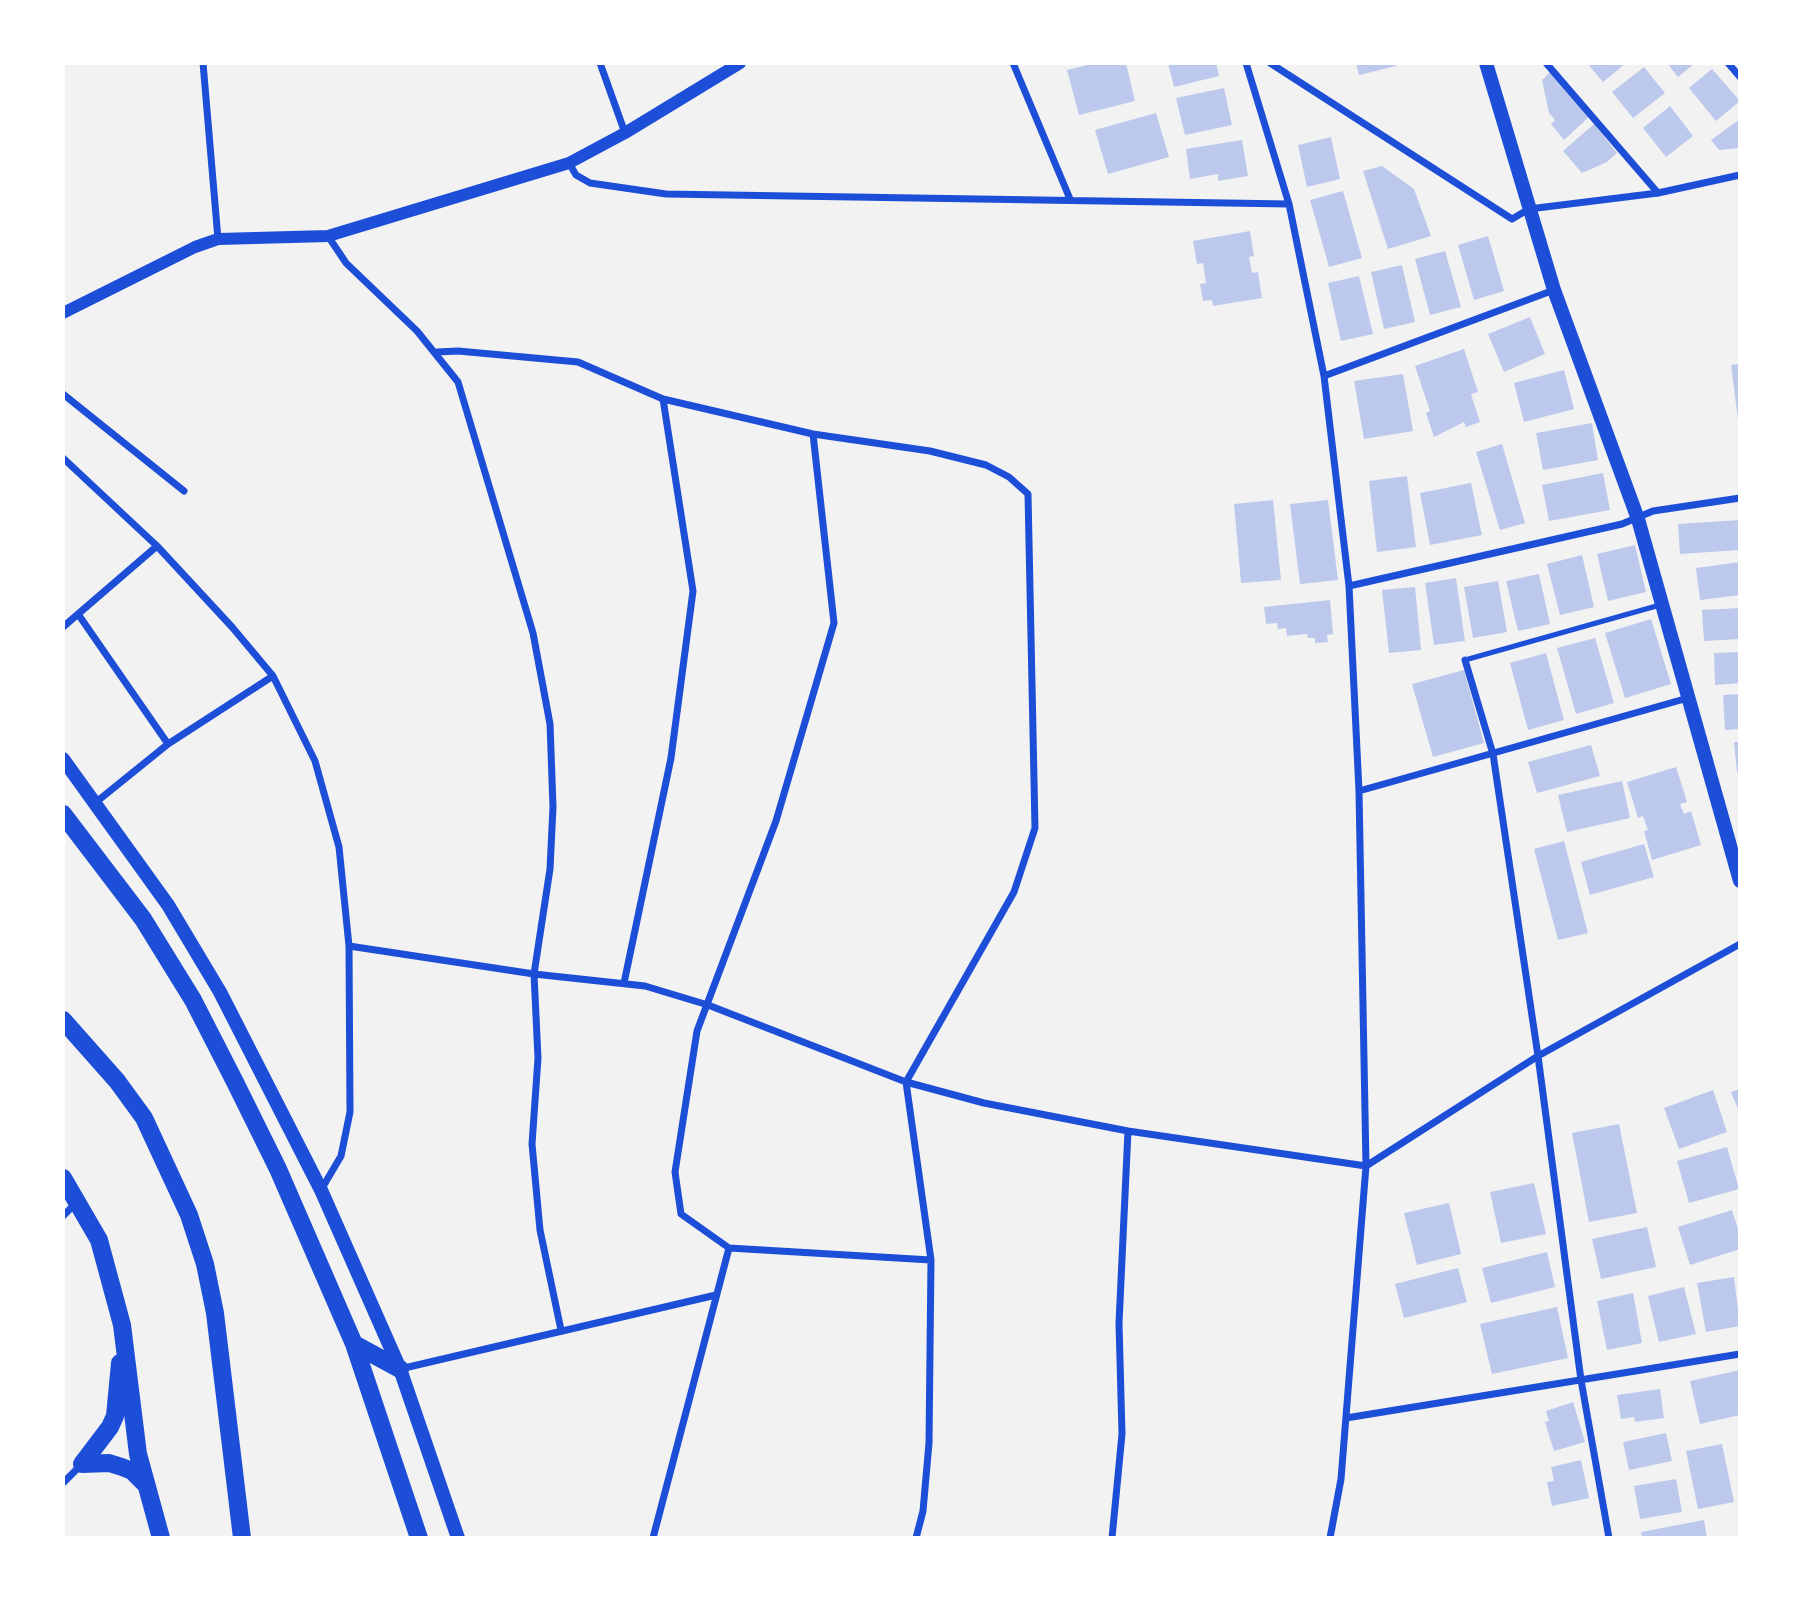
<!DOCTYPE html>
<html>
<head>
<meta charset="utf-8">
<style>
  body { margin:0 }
  #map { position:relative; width:1803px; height:1601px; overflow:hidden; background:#f2f2f2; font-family:"Archivo Narrow",sans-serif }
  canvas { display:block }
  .frame { position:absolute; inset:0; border:65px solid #fff; pointer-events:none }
</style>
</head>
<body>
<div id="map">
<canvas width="1803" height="1601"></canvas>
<div class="frame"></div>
</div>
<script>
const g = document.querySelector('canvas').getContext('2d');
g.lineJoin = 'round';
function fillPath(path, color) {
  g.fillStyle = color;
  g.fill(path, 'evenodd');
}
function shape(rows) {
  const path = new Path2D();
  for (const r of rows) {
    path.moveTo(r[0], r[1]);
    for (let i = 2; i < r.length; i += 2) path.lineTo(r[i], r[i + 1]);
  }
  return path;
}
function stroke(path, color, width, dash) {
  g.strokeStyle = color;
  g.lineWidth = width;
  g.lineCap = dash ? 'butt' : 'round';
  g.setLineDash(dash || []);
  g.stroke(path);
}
fillPath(shape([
  [1095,63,1126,63,1135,101,1079,115,1067,70],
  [1168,63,1216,63,1219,76,1174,87],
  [1356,63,1396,63,1396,66,1359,75],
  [1587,63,1626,63,1603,82],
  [1667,63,1695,63,1678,77],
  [1644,67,1665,93,1633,118,1612,92],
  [1712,69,1740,101,1716,121,1689,88],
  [1551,71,1590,116,1564,140,1551,124,1555,120,1549,113,1542,80],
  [1224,88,1232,125,1185,135,1176,98],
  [1670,106,1693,136,1666,157,1643,128],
  [1156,113,1169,157,1108,174,1095,130],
  [1740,119,1740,148,1719,150,1711,140],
  [1594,124,1617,153,1607,162,1582,173,1563,151],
  [1331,137,1340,179,1307,187,1298,145],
  [1242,140,1248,176,1218,181,1218,174,1190,179,1186,149],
  [1382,166,1414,189,1431,236,1388,249,1363,171],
  [1343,191,1362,258,1329,267,1310,200],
  [1250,231,1254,256,1249,257,1252,273,1258,272,1262,298,1213,306,1212,300,1203,301,1200,284,1206,283,1203,263,1197,264,1193,241],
  [1488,236,1504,291,1474,300,1458,245],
  [1445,251,1461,307,1430,315,1415,259],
  [1402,265,1415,322,1384,329,1371,272],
  [1359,276,1373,334,1341,341,1328,283],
  [1530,317,1545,354,1504,372,1488,334],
  [1464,349,1478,392,1471,394,1480,422,1466,427,1464,422,1434,437,1426,413,1430,411,1415,366],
  [1740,364,1740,420,1738,420,1731,365],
  [1564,370,1574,409,1524,422,1514,383],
  [1403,374,1413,431,1364,439,1354,381],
  [1592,423,1598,460,1543,470,1536,433],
  [1502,444,1525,523,1500,530,1476,452],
  [1603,473,1610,510,1549,521,1542,485],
  [1407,476,1416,547,1377,552,1369,481],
  [1471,483,1482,535,1430,545,1420,493],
  [1273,500,1281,580,1241,583,1234,504],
  [1328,500,1338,580,1300,584,1290,504],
  [1740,520,1740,550,1680,554,1678,524],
  [1635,545,1646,592,1608,601,1597,554],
  [1582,555,1594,607,1560,615,1547,564],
  [1740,562,1740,595,1700,600,1696,568],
  [1539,574,1550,624,1518,631,1506,581],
  [1456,578,1465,641,1434,645,1425,583],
  [1498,581,1507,632,1473,638,1464,587],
  [1415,587,1421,650,1389,653,1382,590],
  [1330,600,1333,634,1327,635,1328,642,1315,643,1315,638,1308,638,1307,634,1287,636,1286,628,1278,629,1277,623,1266,624,1264,607],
  [1740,608,1740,639,1704,641,1702,610],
  [1651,619,1671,684,1625,698,1605,633],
  [1595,638,1614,703,1576,714,1557,648],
  [1740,652,1740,683,1715,685,1714,653],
  [1546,653,1564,720,1528,730,1510,663],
  [1464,670,1484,743,1433,757,1412,684],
  [1740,694,1740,729,1725,730,1723,695],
  [1734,742,1740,742,1740,772,1737,772],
  [1591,745,1600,776,1537,793,1528,762],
  [1676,767,1687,802,1680,804,1684,814,1691,811,1701,845,1652,860,1644,831,1648,830,1643,816,1638,818,1627,782],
  [1622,781,1630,818,1567,832,1558,795],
  [1564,841,1588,933,1558,940,1534,849],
  [1644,844,1654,877,1590,895,1581,862],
  [1740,1089,1740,1114,1731,1092],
  [1713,1090,1727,1132,1679,1149,1664,1108],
  [1619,1124,1637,1213,1589,1222,1572,1133],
  [1727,1147,1739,1189,1689,1203,1677,1161],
  [1534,1183,1546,1234,1501,1243,1490,1192],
  [1449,1203,1461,1254,1417,1265,1404,1213],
  [1732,1210,1740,1235,1740,1249,1690,1265,1678,1227],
  [1647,1227,1656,1267,1601,1279,1592,1239],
  [1547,1252,1555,1287,1491,1303,1482,1268],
  [1458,1268,1467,1302,1404,1318,1395,1284],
  [1734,1277,1740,1326,1706,1332,1697,1283],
  [1684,1287,1696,1334,1659,1342,1648,1296],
  [1633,1293,1642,1343,1607,1350,1597,1301],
  [1557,1307,1568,1358,1492,1374,1480,1324],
  [1740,1370,1740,1415,1700,1424,1690,1381],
  [1660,1389,1664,1418,1635,1422,1634,1417,1621,1419,1617,1395],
  [1573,1402,1585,1442,1554,1451,1545,1422,1549,1421,1546,1411],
  [1666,1433,1672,1461,1629,1470,1623,1442],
  [1722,1444,1734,1502,1698,1509,1686,1451],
  [1581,1460,1589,1498,1552,1506,1547,1482,1554,1481,1551,1467],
  [1676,1479,1682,1512,1640,1519,1634,1486],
  [1704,1520,1707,1538,1642,1538,1641,1532]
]), '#bdc9ec');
stroke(shape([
  [1465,660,1660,605]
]), '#1d4ed8', 5);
stroke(shape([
  [203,63,218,239],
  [600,63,625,133],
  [1013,63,1070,199],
  [1246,63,1289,204,1324,376,1349,586,1359,791,1366,1166,1341,1479,1330,1538],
  [1270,63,1512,219,1529,209,1658,193,1740,175],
  [1546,63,1658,193],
  [1728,63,1740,77],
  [569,163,576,175,590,183,666,194,1289,204],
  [328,236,346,263,417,331,458,382,533,633,550,724,553,807,550,869,534,974,538,1058,532,1144,540,1230,561,1330],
  [437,352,458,351,578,362,663,399,813,434,930,451,986,465,1009,477,1028,494,1035,828,1014,892,906,1082,931,1260,929,1443,923,1511,916,1538],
  [1324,376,1554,290],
  [63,394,184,491],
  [63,458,157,546,232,627,273,676,315,761,339,847,349,946,350,1112,341,1156,321,1190],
  [1349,586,1622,524,1653,511,1740,498],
  [78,614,168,744],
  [63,627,157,546],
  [1465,660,1493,754,1538,1056,1581,1380,1609,1538],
  [1359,791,1688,698],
  [95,803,168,744,273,676],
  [349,946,534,974,645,986,708,1005,906,1082,984,1103,1128,1131,1366,1166],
  [624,983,671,758,693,591,663,399],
  [1366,1166,1538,1056,1740,944],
  [63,1216,77,1202],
  [729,1248,681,1214,675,1172,697,1031,776,821,834,623,813,434],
  [729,1248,931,1260],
  [400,1369,716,1295],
  [1346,1418,1740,1354],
  [63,1483,82,1464],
  [653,1538,729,1248],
  [1112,1538,1122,1434,1119,1323,1128,1131]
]), '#1d4ed8', 7);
stroke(shape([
  [63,313,195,247,218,239,328,236,569,163,625,133,740,63]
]), '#1d4ed8', 12);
stroke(shape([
  [1486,63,1554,290,1638,519,1740,881],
  [63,759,168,905,220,992,321,1190,400,1369,458,1538]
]), '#1d4ed8', 14);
stroke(shape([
  [63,1178,99,1240,122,1325,138,1454,161,1538],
  [82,1464,110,1427,115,1416,120,1363],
  [82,1464,109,1463,122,1467,132,1471,145,1484]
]), '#1d4ed8', 18);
stroke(shape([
  [63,814,143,919,193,1000,235,1082,278,1169,354,1344,419,1538],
  [63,1020,117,1081,144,1118,189,1215,205,1264,215,1313,242,1538],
  [354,1344,400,1369]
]), '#1d4ed8', 18);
</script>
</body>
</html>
